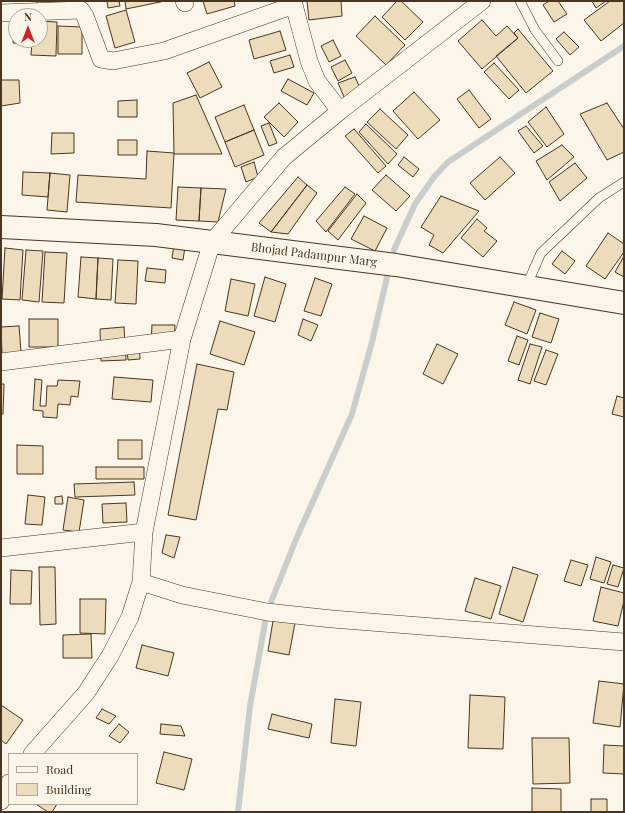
<!DOCTYPE html>
<html>
<head>
<meta charset="utf-8">
<style>
  body { margin:0 }
  #map { position:relative; width:625px; height:813px; overflow:hidden; background:#fbf6e9; font-family:"Playfair Display",serif }
  canvas { display:block }
  .frame { position:absolute; inset:0; border:2px solid #4a3520; pointer-events:none }
  .legend { position:absolute; left:8px; top:753px; width:130px; height:52px; box-sizing:border-box; background:#fbf6e9; border:1px solid #b4a999; margin:0; padding:5px 7px; list-style:none; font-size:12px; color:#4a3520 }
  .legend li { display:flex; align-items:center; gap:8px; height:20px }
  .legend b { width:20px; border:1px solid #b4a999 }
  .north { position:absolute; left:8px; top:8px; width:40px; height:40px; box-sizing:border-box; background:#fbf6e9; border:1px solid #b4a999; border-radius:50%; rotate:0deg; font-size:11px; font-weight:700; line-height:16px; text-align:center; color:#4a3520 }
  .north::after { content:''; display:block; margin:auto; width:14px; height:18px; background:#c62828; clip-path:polygon(50% 0,100% 100%,50% 72%,0 100%) }
</style>
</head>
<body>
<div id="map">
<canvas width="625" height="813"></canvas>
<div class="frame"></div>
<ul class="legend">
<li><b style="height:5px;background:#fbf6e9"></b>Road</li>
<li><b style="height:11px;background:#ecdcbc"></b>Building</li>
</ul>
<div class="north">N</div>
</div>
<script>
const g = document.querySelector('canvas').getContext('2d');
g.lineJoin = 'round';
function shape(rows) {
  const path = new Path2D();
  for (const r of rows) {
    path.moveTo(r[0], r[1]);
    for (let i = 2; i < r.length; i += 2) path.lineTo(r[i], r[i + 1]);
  }
  return path;
}
function stroke(path, color, width, dash) {
  g.strokeStyle = color;
  g.lineWidth = width;
  g.lineCap = dash ? 'butt' : 'round';
  g.setLineDash(dash || []);
  g.stroke(path);
}
function fillPath(path, color) {
  g.fillStyle = color;
  g.fill(path, 'evenodd');
}
function drawText(font, color, halo, rows, align = 'center') {
  g.font = font + ' "Playfair Display",serif';
  g.lineWidth = 3;
  g.setLineDash([]);
  g.textBaseline = 'middle';
  g.strokeStyle = halo;
  g.fillStyle = color;
  for (const [text, x, y, turn = 0] of rows) {
    g.save();
    g.translate(x, y);
    g.rotate((+turn || 0) * Math.PI / 180);
    g.textAlign = isNaN(turn) ? turn : align;
    if (halo) g.strokeText(text, 0, 0);
    g.fillText(text, 0, 0);
    g.restore();
  }
}
stroke(shape([
  [394,250,415,204,434,177,448,162,624,46],
  [238,812,250,706,267,612,297,537,352,414,372,342,387,277]
]), '#c9cecd', 6);
const building = shape([
  [37,1,50,1,50,6,37,6,37,1],
  [107,1,119,1,120,6,108,8,107,1],
  [125,1,165,1,126,9,125,1],
  [203,1,234,1,235,6,207,14,203,1],
  [307,1,341,1,342,16,309,20,307,1],
  [397,1,401,1,423,22,405,40,382,17,397,1],
  [549,1,558,1,567,14,554,22,543,5,549,1],
  [592,1,606,1,596,8,592,1],
  [610,1,624,1,624,23,601,41,584,20,610,1],
  [126,10,135,42,115,48,106,16,126,10],
  [375,16,405,45,386,65,356,36,375,16],
  [482,20,496,36,507,26,518,38,482,69,458,41,482,20],
  [40,21,57,22,56,56,31,55,32,40,40,40,40,21],
  [58,26,82,27,82,54,58,54,58,26],
  [14,29,16,29,16,40,30,40,30,44,13,43,14,29],
  [518,29,553,71,526,93,496,56,518,38,514,33,518,29],
  [280,31,286,50,254,59,249,40,280,31],
  [564,32,579,47,570,55,556,39,564,32],
  [333,40,341,56,329,62,321,46,333,40],
  [290,55,294,67,274,73,270,61,290,55],
  [345,60,352,73,338,81,331,67,345,60],
  [209,62,222,87,200,98,187,73,209,62],
  [494,63,519,90,509,99,484,72,494,63],
  [355,77,361,90,344,97,338,83,355,77],
  [288,79,314,93,307,105,281,91,288,79],
  [1,80,19,80,20,103,1,106,1,80],
  [469,90,491,119,479,128,457,99,469,90],
  [414,92,440,120,418,139,393,111,414,92],
  [196,95,222,154,174,154,173,103,196,95],
  [137,100,137,117,118,117,118,101,137,100],
  [279,103,298,122,284,137,264,117,279,103],
  [607,103,624,129,624,152,607,160,580,114,607,103],
  [244,105,254,130,225,142,215,117,244,105],
  [546,107,564,134,547,147,528,122,546,107],
  [380,109,408,135,396,149,367,122,380,109],
  [269,123,277,143,269,146,261,126,269,123],
  [366,124,397,154,388,164,359,132,366,124],
  [526,126,543,146,534,153,518,131,526,126],
  [354,129,386,166,378,173,345,136,354,129],
  [254,130,264,155,235,167,225,142,254,130],
  [52,133,74,133,74,153,51,154,52,133],
  [118,140,137,140,137,155,118,155,118,140],
  [562,145,574,157,547,180,536,161,562,145],
  [147,151,174,153,171,208,76,202,78,175,146,179,147,151],
  [404,157,419,169,413,177,398,165,404,157],
  [500,157,515,173,485,200,470,183,500,157],
  [254,162,258,177,246,182,241,167,254,162],
  [575,163,587,178,560,201,549,182,575,163],
  [23,172,50,173,48,197,22,195,23,172],
  [50,173,70,175,67,212,47,210,50,173],
  [386,175,410,196,396,211,372,190,386,175],
  [298,177,307,185,271,232,259,223,298,177],
  [307,185,317,193,288,234,271,232,307,185],
  [178,187,201,188,199,221,176,220,178,187],
  [345,187,355,194,326,232,316,221,345,187],
  [201,188,226,189,218,222,199,221,201,188],
  [357,194,366,203,338,240,328,231,357,194],
  [441,196,479,211,443,253,429,245,434,235,421,227,441,196],
  [364,216,387,228,375,251,351,239,364,216],
  [477,219,487,228,484,231,497,241,483,257,461,238,477,219],
  [608,233,624,244,624,252,605,279,586,266,608,233],
  [174,245,185,247,183,260,172,258,174,245],
  [5,248,23,250,20,300,2,299,5,248],
  [26,250,43,251,39,302,22,300,26,250],
  [562,251,575,261,565,274,552,264,562,251],
  [45,252,67,253,64,303,42,302,45,252],
  [624,256,624,277,615,272,624,256],
  [81,257,98,258,96,299,78,297,81,257],
  [98,258,113,259,111,300,96,299,98,258],
  [118,260,138,261,136,304,115,303,118,260],
  [147,268,166,270,165,283,145,281,147,268],
  [265,277,286,284,275,322,254,316,265,277],
  [315,278,332,284,321,316,304,311,315,278],
  [231,279,255,284,248,316,225,311,231,279],
  [514,302,536,310,527,334,505,325,514,302],
  [540,313,559,319,551,343,532,337,540,313],
  [29,319,58,319,58,347,29,347,29,319],
  [303,319,318,325,311,341,298,335,303,319],
  [220,321,255,332,244,365,210,354,220,321],
  [152,325,175,325,174,345,151,344,152,325],
  [19,326,21,352,2,354,1,327,19,326],
  [124,327,126,360,101,361,100,329,124,327],
  [517,336,528,340,519,365,508,361,517,336],
  [139,339,140,359,128,360,126,340,139,339],
  [437,344,458,354,443,384,423,374,437,344],
  [530,344,542,347,530,384,518,380,530,344],
  [546,350,558,354,546,385,534,381,546,350],
  [197,364,234,372,227,410,218,409,196,520,168,515,197,364],
  [114,377,153,380,151,402,112,399,114,377],
  [35,379,42,380,40,406,46,406,47,386,57,386,58,380,80,381,78,397,71,396,70,405,58,404,57,418,43,417,43,411,33,410,35,379],
  [1,384,4,384,3,414,1,414,1,384],
  [617,396,624,398,624,417,612,414,617,396],
  [118,440,142,440,142,459,118,459,118,440],
  [17,445,43,446,43,474,17,474,17,445],
  [96,467,144,467,144,479,96,479,96,467],
  [134,482,135,495,75,497,74,484,134,482],
  [28,495,45,497,42,525,25,524,28,495],
  [62,496,63,504,55,504,55,497,62,496],
  [68,497,84,500,79,532,63,530,68,497],
  [126,503,127,522,103,523,102,504,126,503],
  [166,535,180,537,174,558,162,553,166,535],
  [596,557,611,562,604,583,590,579,596,557],
  [571,560,588,565,581,586,564,581,571,560],
  [613,565,624,568,618,587,607,584,613,565],
  [39,567,55,567,56,624,40,625,39,567],
  [513,567,538,575,523,622,499,614,513,567],
  [11,570,32,571,31,604,10,604,11,570],
  [475,578,501,586,491,619,465,611,475,578],
  [601,587,624,593,624,601,618,626,593,621,601,587],
  [80,599,106,599,105,634,80,633,80,599],
  [273,621,295,623,289,655,268,651,273,621],
  [91,634,92,658,63,658,63,635,91,634],
  [142,645,174,653,168,676,136,668,142,645],
  [599,681,624,684,620,727,593,723,599,681],
  [470,695,505,697,503,749,468,748,470,695],
  [335,699,361,702,356,746,331,743,335,699],
  [1,705,23,720,6,744,1,740,1,705],
  [102,709,116,716,109,724,96,718,102,709],
  [272,714,312,724,309,738,268,729,272,714],
  [119,724,129,732,120,743,109,736,119,724],
  [161,724,181,726,185,736,160,734,161,724],
  [532,738,569,738,570,783,533,784,532,738],
  [604,745,624,746,624,774,603,773,604,745],
  [164,752,192,759,184,790,156,783,164,752],
  [532,788,561,789,561,812,532,812,532,788],
  [591,799,607,799,607,812,591,812,591,799],
  [36,804,57,804,52,812,48,812,36,804]
]);
fillPath(building, '#ecdcbc');
stroke(building, '#4a3520', 1);
const service = shape([
  [520,1,535,30,558,61],
  [526,287,541,253,599,198,624,182]
]);
const minor = shape([
  [184,1,185,3],
  [293,1,309,61,317,81,340,111],
  [1,13,81,10,85,16,101,59,113,61,164,51,294,5],
  [1,362,182,339],
  [1,548,144,532],
  [141,582,182,595,267,612,332,619,624,642],
  [32,754,86,693,110,656,130,617,141,582,144,532,182,339,212,242,284,157,340,111,482,1],
  [1,801,9,783]
]);
const tertiary = shape([
  [1,227,156,235,396,265,624,303]
]);
stroke(service, '#4a3520', 10);
stroke(minor, '#4a3520', 18);
stroke(tertiary, '#4a3520', 24);
stroke(service, '#fbf6e9', 9);
stroke(minor, '#fbf6e9', 17);
stroke(tertiary, '#fbf6e9', 22);
drawText('12px', '#4a3520', '#fbf6e9', [
  ["Bhojad Padampur Marg",314,255,7]
]);
</script>
</body>
</html>
